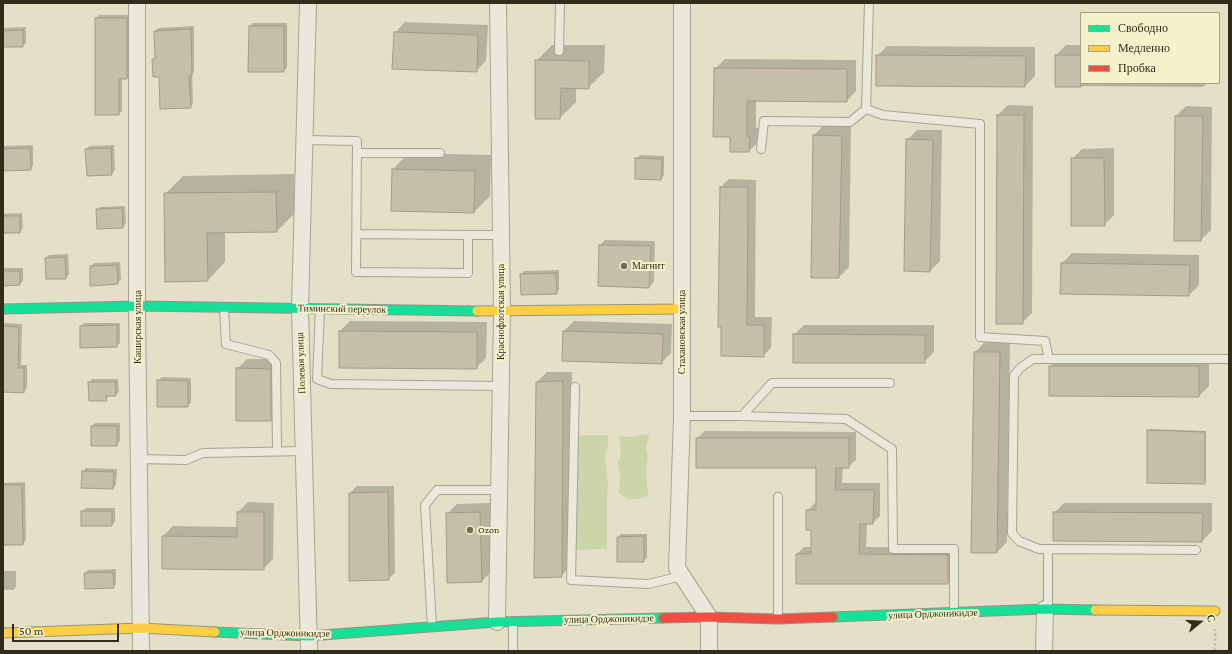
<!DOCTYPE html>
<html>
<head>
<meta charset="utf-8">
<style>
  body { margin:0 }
  #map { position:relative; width:1232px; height:654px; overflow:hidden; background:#e3e0c7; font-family:"Crimson Pro",serif }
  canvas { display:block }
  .frame { position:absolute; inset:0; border:4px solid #342c1b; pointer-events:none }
  .legend { position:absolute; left:1080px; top:12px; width:140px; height:72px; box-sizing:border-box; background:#f5f2cb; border:1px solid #a8a385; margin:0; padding:5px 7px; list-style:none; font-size:12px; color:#342c1b }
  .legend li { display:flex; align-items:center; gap:8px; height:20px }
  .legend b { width:20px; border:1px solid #a8a385 }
  .north { position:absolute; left:1180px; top:602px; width:40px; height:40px; -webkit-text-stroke:3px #f5f2cb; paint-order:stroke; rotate:72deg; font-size:11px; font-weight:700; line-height:16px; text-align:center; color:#342c1b }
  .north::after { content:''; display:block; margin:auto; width:14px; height:18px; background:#342c1b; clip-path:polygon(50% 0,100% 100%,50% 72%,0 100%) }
  .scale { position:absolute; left:12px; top:624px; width:107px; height:18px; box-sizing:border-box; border:2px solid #342c1b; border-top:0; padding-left:5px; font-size:12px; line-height:14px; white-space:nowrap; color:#342c1b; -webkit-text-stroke:3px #f5f2cb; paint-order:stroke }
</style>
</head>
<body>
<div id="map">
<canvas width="1232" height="654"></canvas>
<div class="frame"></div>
<ul class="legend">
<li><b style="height:5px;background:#16e098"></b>Свободно</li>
<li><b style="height:5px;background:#ffcf43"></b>Медленно</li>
<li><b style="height:5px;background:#f24e42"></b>Пробка</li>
</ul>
<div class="north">С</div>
<div class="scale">50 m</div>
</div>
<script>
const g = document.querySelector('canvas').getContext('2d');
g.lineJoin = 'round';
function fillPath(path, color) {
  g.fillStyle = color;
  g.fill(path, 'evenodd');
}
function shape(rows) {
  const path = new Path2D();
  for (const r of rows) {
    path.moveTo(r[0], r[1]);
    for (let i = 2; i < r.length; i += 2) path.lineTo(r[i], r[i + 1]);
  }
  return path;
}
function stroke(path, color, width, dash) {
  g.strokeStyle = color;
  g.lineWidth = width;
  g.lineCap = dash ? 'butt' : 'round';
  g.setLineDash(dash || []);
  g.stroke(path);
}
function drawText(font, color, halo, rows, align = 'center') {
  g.font = font + ' "Crimson Pro",serif';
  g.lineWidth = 4;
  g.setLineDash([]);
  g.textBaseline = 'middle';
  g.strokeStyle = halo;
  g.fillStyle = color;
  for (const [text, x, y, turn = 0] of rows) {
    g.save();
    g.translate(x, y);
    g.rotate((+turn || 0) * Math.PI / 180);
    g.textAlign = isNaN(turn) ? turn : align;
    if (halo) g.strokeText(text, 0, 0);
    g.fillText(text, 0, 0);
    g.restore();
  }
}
fillPath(shape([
  [643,434,649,435,646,448,648,457,646,469,648,496,638,499,628,499,619,493,620,473,618,463,621,455,619,436,633,437],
  [584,435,608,435,608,445,605,454,608,485,607,496,607,549,577,550,576,491,578,436]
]), '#ccd4a9');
fillPath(shape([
  [99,15,130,15,130,75,127,78,122,78,122,111,118,114,96,18],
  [405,22,488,25,486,61,476,71,395,33],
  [253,23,287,23,287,68,283,71,250,26],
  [194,26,194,72,192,74,193,104,190,107,160,76,153,60,156,57,155,31,158,28],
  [26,27,26,43,23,46,3,46,3,28],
  [552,45,605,45,604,72,588,88,576,88,576,102,560,118,536,61],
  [1066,45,1081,45,1081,83,1207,83,1203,87,1056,86,1056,55],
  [887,46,1035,47,1035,76,1025,86,877,56],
  [725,59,856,60,856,91,847,101,756,100,756,128,759,128,759,141,749,151,731,136,715,69],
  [1008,105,1033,106,1032,313,1022,323,998,115],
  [1186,106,1212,107,1211,230,1201,240,1175,240,1176,116],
  [824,125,851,126,849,267,839,277,812,277,814,135],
  [917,130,942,130,940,261,930,271,907,140],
  [33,145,33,166,30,169,3,170,3,146],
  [114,145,115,170,111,174,86,149,90,146],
  [1114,148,1114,215,1104,225,1072,159,1082,149],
  [409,153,491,155,490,196,474,212,393,169],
  [640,155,664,156,664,175,661,179,636,159],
  [294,174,294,214,277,231,225,232,225,262,208,280,165,194,183,176],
  [729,179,756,180,755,317,772,317,771,348,763,356,722,355,721,187],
  [125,206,126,223,123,227,97,210,100,207],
  [22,213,23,228,20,232,3,232,3,214],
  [605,240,655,241,654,282,649,287,600,245],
  [1072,253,1199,255,1199,285,1189,295,1062,263],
  [68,254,69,274,66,278,46,258,49,255],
  [120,262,121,280,117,283,91,266,94,263],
  [3,268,23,268,23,281,20,284,3,285],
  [559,270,559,290,556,293,521,275,524,271],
  [350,321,487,322,486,358,476,368,340,331],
  [574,321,672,324,671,353,661,363,564,331],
  [3,323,22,324,21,365,27,365,27,388,23,392,3,391],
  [84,323,120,323,120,343,116,346,81,326],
  [804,325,934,325,934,352,924,362,794,335],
  [985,342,1010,342,1007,542,997,552,972,552,975,352],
  [1060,356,1209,357,1209,386,1199,396,1050,366],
  [247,359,280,359,281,410,271,420,237,369],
  [547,372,572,372,571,566,561,576,537,382],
  [162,377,191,378,191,403,187,406,158,381],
  [92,379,118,379,119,392,115,395,109,395,106,400,89,383],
  [95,423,120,423,120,441,117,445,92,445,92,426],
  [1150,429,1206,431,1206,481,1204,483,1148,431],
  [705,431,856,432,856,460,848,467,843,467,842,483,880,483,880,516,873,523,867,523,866,547,955,548,955,576,948,583,797,582,797,554,804,547,812,547,812,529,807,511,815,503,817,503,817,467,697,438],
  [86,468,117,469,116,485,113,488,83,471],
  [25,482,26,540,23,544,3,544,3,483],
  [357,486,394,486,395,573,388,579,350,493],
  [248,502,274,503,273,559,263,569,163,536,173,526,238,527,238,512],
  [490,503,492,571,482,581,447,514,457,504],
  [1064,503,1212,503,1212,531,1202,541,1054,513],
  [86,508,115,508,115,522,111,525,82,511],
  [621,534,647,534,647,558,643,561,618,561,618,537],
  [116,569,116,584,113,587,85,573,88,570],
  [3,571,16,571,16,587,13,590,3,590]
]), '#0003');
const building = shape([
  [95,18,127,18,127,79,119,79,119,115,95,115,95,18],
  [249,26,284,26,284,72,248,72,249,26],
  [191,29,192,76,189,76,191,108,160,109,159,77,153,77,152,59,155,59,154,31,191,29],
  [23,30,23,47,3,47,3,31,23,30],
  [394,32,478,35,477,72,392,69,394,32],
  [876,55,1026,56,1025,87,876,86,876,55],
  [1055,55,1081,55,1081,87,1055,87,1055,55],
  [535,60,589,61,589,89,561,88,560,119,535,119,535,60],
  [714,68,847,69,847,102,747,101,747,137,750,137,749,152,730,152,730,137,713,137,714,68],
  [997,115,1024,115,1023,324,996,324,997,115],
  [1175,116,1203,116,1201,241,1174,241,1175,116],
  [813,135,842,136,839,278,811,278,813,135],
  [906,139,933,140,930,272,904,271,906,139],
  [30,148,31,170,3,171,3,149,30,148],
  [111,148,112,175,87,176,85,149,111,148],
  [635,158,662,159,661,180,635,179,635,158],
  [1071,158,1104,158,1105,226,1071,226,1071,158],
  [392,169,475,171,474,213,391,211,392,169],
  [720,187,748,187,747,325,764,325,764,357,721,356,721,327,718,327,720,187],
  [276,192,277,232,207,233,208,281,165,282,164,193,276,192],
  [122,208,123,228,97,229,96,209,122,208],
  [3,216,20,216,20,233,3,233,3,216],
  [599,245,651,246,649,288,598,286,599,245],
  [65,257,66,279,46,279,45,258,65,257],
  [1061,263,1190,265,1189,296,1060,294,1061,263],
  [117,265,118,284,90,286,90,266,117,265],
  [3,271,20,271,20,285,3,286,3,271],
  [556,273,557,294,521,295,520,274,556,273],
  [117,325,117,347,80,348,80,326,117,325],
  [3,326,19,327,18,368,24,368,24,393,3,392,3,326],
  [339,331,477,332,477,369,339,368,339,331],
  [563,331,663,334,662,364,562,361,563,331],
  [793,334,925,335,925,363,793,363,793,334],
  [974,352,1000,352,997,553,971,553,974,352],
  [1049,366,1199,366,1199,397,1049,396,1049,366],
  [236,368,271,369,271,421,236,421,236,368],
  [157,380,188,381,188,407,157,407,157,380],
  [563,381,562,577,534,578,536,382,563,381],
  [88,382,115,382,116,396,106,396,107,401,89,401,88,382],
  [91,426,117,426,117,446,91,446,91,426],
  [1147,430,1205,432,1205,484,1147,483,1147,430],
  [696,438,849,438,849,468,836,468,835,490,874,490,873,524,860,524,859,554,948,555,948,584,796,584,796,554,811,554,811,530,806,530,806,510,816,510,816,468,696,468,696,438],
  [82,471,114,472,113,489,81,488,82,471],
  [3,485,22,485,23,545,3,545,3,485],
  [388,492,389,580,349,581,349,493,388,492],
  [81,511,112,511,112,526,81,526,81,511],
  [237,512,264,512,264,570,162,569,162,536,237,537,237,512],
  [480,512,482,582,447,583,446,513,480,512],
  [1053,512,1203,513,1202,542,1053,541,1053,512],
  [644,536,644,562,617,562,617,537,644,536],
  [113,572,114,588,85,589,84,573,113,572]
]);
fillPath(building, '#c6bea8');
stroke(building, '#a29b87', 1);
const lane = shape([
  [869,3,866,109,883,115,980,124,980,337,1045,341,1049,359],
  [559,51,560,3],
  [304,140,357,141,356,272,468,273,468,235,501,235],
  [761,149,764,121,850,122,866,109],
  [357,153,440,153],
  [357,234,468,235],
  [224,309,226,344,269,355,276,363,277,451],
  [320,310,317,379,331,384,501,386],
  [575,387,571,580,648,584,682,576],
  [682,416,742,416,846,419,892,449,893,549,954,549,954,612],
  [742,416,772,383,890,383],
  [139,459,186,460,203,453,304,451],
  [778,497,778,618],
  [1048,549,1196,550],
  [1048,608,1048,549,1039,549,1019,541,1012,533,1014,376,1020,368,1033,359,1229,359],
  [513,622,513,651],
  [432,627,425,505,437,490,499,490]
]);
const street = shape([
  [137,3,137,306,141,651],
  [308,3,300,309,309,651],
  [682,3,682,416,677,568,709,617,709,651],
  [497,622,502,311,498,3],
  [1044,651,1045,609]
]);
const fast = shape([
  [3,309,137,306,477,311],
  [833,617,1045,609,1095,610],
  [215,632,309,636,497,622,663,618]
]);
const slow = shape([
  [477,311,682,309],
  [1095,610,1215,611],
  [3,633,141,628,215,632]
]);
const jam = shape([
  [663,618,709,617,778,619,833,617]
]);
stroke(lane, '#a7a391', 10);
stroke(street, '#a7a391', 18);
stroke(fast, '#979281', 11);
stroke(slow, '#979281', 11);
stroke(jam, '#979281', 11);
stroke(shape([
  [1215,651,1215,629]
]), '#c3c0b1', 2.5, [3, 2]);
stroke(lane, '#eae8da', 8);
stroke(street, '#eae8da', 16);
stroke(fast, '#16e098', 9);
stroke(slow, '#ffcf43', 9);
stroke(jam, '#f24e42', 9);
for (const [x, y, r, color] of [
  [624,266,4,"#716b57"],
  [470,530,4,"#716b57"]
]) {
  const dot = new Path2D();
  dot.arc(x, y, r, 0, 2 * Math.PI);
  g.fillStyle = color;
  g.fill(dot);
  stroke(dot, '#f5f2cb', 1.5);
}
drawText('10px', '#342c1b', '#f5f2cb', [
  ["Магнит",632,266],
  ["Ozon",478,530]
], 'left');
drawText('10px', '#342c1b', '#f5f2cb', [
  ["Тиминский переулок",342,309,1],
  ["Краснофлотская улица",501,312,-90],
  ["Каширская улица",138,327,-90],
  ["Стахановская улица",682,332,-90],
  ["Полевая улица",301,363,-92],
  ["улица Орджоникидзе",933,614,-2],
  ["улица Орджоникидзе",609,619,-1],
  ["улица Орджоникидзе",285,633,1]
]);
</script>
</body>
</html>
